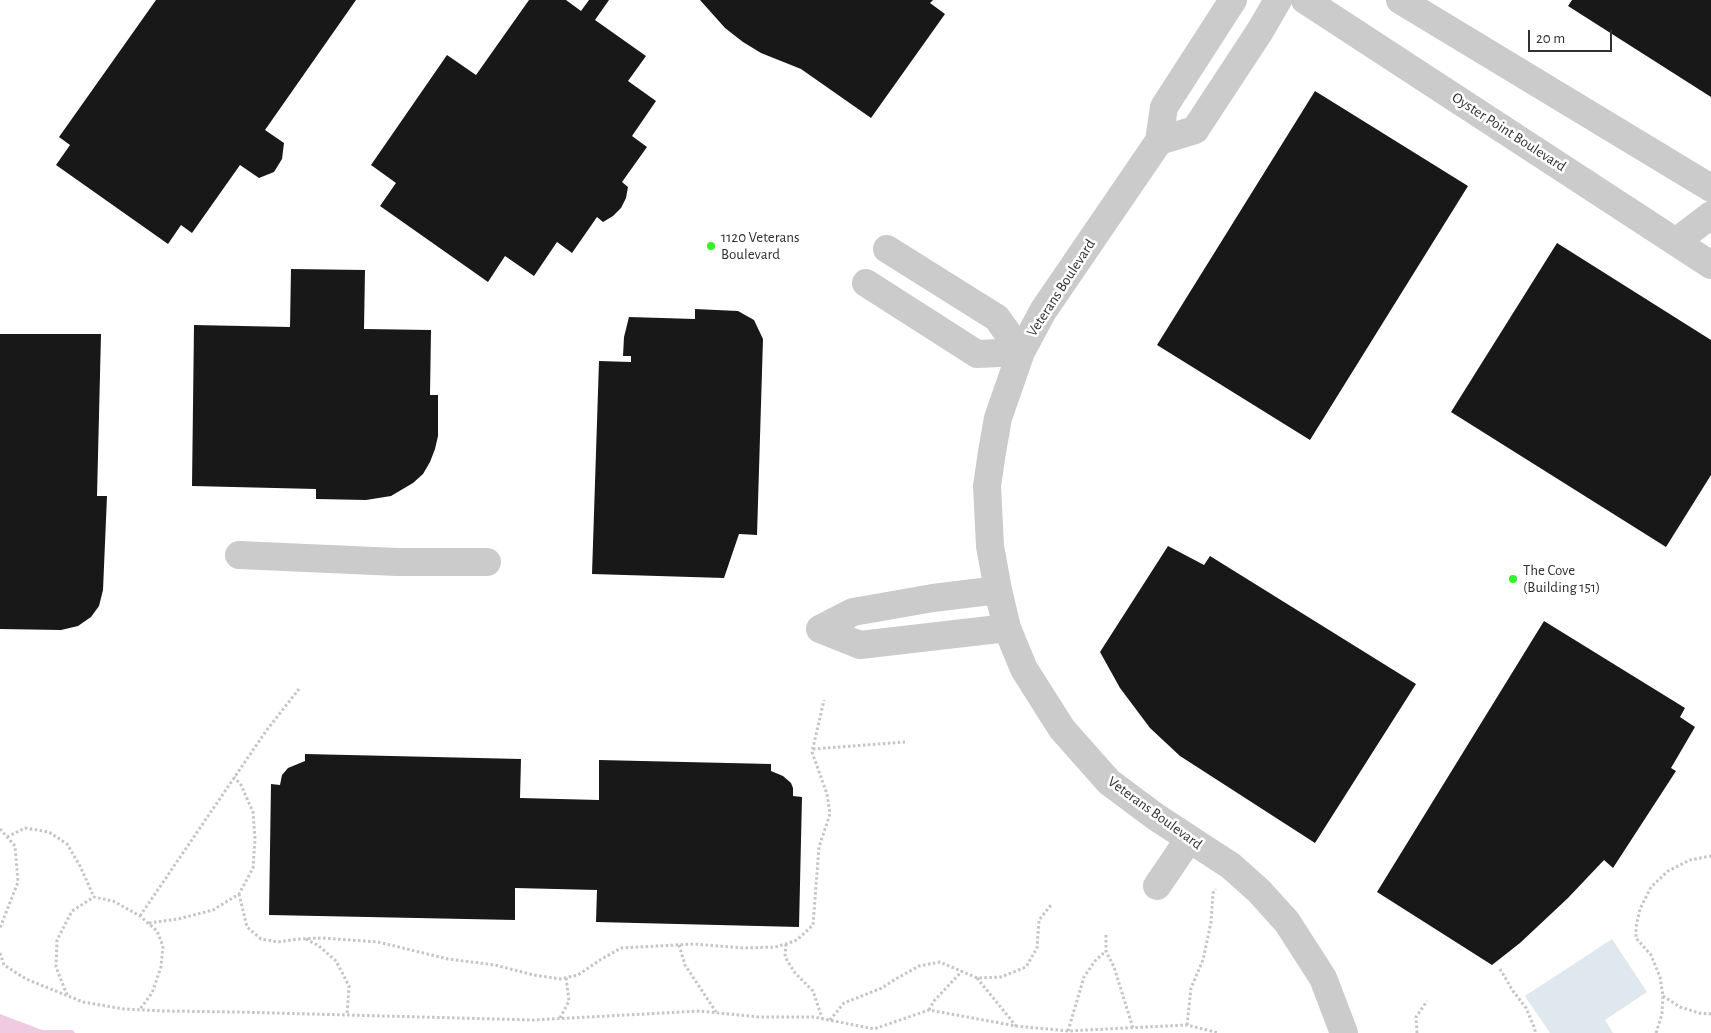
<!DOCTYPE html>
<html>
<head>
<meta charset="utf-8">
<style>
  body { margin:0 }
  #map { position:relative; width:1711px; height:1033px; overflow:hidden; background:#fff; font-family:"Alegreya Sans",sans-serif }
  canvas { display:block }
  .scale { position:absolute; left:1528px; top:30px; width:84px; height:22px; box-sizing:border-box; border:2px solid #313131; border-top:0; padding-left:6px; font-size:15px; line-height:18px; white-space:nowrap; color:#313131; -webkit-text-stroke:4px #fff; paint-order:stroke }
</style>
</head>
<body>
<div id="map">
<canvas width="1711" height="1033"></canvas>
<div class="scale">20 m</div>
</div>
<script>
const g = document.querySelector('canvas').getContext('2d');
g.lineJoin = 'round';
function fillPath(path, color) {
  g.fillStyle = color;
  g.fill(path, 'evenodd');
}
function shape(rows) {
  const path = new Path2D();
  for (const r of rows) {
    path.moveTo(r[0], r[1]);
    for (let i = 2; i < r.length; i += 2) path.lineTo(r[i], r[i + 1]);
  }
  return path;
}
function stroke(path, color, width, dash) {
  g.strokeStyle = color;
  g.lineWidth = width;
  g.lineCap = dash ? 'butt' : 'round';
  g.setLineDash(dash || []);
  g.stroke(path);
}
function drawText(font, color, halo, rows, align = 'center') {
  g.font = font + ' "Alegreya Sans",sans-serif';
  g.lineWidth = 5;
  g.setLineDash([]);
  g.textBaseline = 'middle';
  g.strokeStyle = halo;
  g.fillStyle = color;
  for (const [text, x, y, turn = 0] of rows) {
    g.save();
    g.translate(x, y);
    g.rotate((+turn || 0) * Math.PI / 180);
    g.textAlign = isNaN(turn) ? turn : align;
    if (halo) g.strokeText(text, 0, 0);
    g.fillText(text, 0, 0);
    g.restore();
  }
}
fillPath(shape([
  [1612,939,1647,992,1605,1020,1613,1033,1550,1033,1525,996]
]), '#dfe7ef');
fillPath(shape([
  [0,1014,42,1030,73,1030,75,1033,0,1033]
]), '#f0cae0');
fillPath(shape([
  [156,0,356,0,265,130,284,143,282,159,274,172,259,178,240,165,192,233,181,225,168,244,56,165,70,145,59,137],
  [529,0,566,0,581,11,589,0,609,0,595,20,646,56,628,81,656,101,632,136,647,147,622,182,628,187,626,198,621,208,613,216,603,222,597,217,572,253,557,242,534,276,505,256,488,282,380,206,396,183,371,165,447,55,476,75],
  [700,0,933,0,930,3,945,14,871,118,801,69,761,53,743,42,725,28],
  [1572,0,1711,0,1711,97,1568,6],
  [1315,91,1468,186,1310,440,1157,345],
  [1557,243,1711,340,1711,475,1666,547,1451,412],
  [291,269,365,270,364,329,431,330,430,395,438,395,438,436,435,449,430,462,423,474,413,483,391,496,366,500,316,499,316,489,192,486,194,325,290,327],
  [695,309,738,311,754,320,763,339,757,535,739,534,724,578,592,574,599,361,631,362,631,356,623,356,624,337,629,317,695,319],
  [0,334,101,334,97,496,107,496,103,590,99,606,91,617,78,626,61,630,0,629],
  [1168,546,1204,565,1210,556,1416,684,1315,843,1180,756,1150,728,1120,688,1100,652],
  [1544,621,1685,708,1680,717,1695,727,1671,768,1676,771,1613,868,1604,860,1568,898,1520,943,1492,965,1377,892],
  [305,754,521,759,520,798,599,800,599,760,771,764,771,771,783,776,791,783,793,788,793,796,802,797,799,927,596,922,597,890,515,888,515,920,269,915,271,784,280,785,282,775,288,768,305,761]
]), '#181818');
stroke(shape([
  [813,749,905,742],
  [0,829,15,846,18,882,0,928],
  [7,837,25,828,49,832,67,844,80,866,94,897],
  [239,894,247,927,261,939,278,942,298,939,322,938,378,942,448,959,495,965,534,975,560,979,578,975,600,960,621,948,694,944,744,948,775,947,786,944,797,940,813,925,819,847,830,814,827,794,812,752,824,700],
  [140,916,266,731,299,689],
  [149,923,178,919,213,910,239,894,253,868,255,839,253,812,241,785,234,777],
  [1106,935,1106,951,1114,967,1133,1028],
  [306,939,319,946,336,961,349,986,347,1015],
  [786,944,785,957,795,973,813,991,822,1018],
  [679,945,685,965,716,1012],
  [0,953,4,965,26,979,83,1002,124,1009,163,1011,236,1012,533,1020,700,1011,758,1017,814,1017,874,1029,929,1010,1016,1026,1068,1031,1187,1025,1219,1033],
  [1500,969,1513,991,1526,1008,1535,1029,1535,1033],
  [977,978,1016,1026],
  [67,995,56,967,57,940,72,911,94,897,113,901,140,916,157,931,163,946,161,967,152,993,140,1009],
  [1663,996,1680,1007,1699,1013,1711,1014],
  [929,1010,934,1001,962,971],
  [560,1018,569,1001,566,977],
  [830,1020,844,1003,882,988,894,980,919,966,940,962,977,978,1001,977,1026,967,1037,948,1039,920,1051,905],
  [1187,1025,1191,988,1203,960,1211,922,1213,893,1216,889],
  [1068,1031,1084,977,1095,961,1106,951],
  [1417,1033,1416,1017,1427,1001],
  [1656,1033,1662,1014,1663,996,1660,977,1651,955,1636,938,1636,927,1640,909,1651,887,1668,871,1690,860,1711,856]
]), '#c5c5c5', 3, [2.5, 2.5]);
stroke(shape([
  [1233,0,1164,107,1159,141,1043,311,1021,352,998,418,992,452,987,486,990,546,998,590,1007,628,1024,669,1062,729,1109,782,1156,817,1231,866,1259,891,1287,922,1323,978,1344,1033],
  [1305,0,1711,265],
  [1400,0,1711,188],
  [1159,141,1195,130,1260,31,1278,0],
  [1677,241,1711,215],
  [887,249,997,318,1021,352],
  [866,283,977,354,1021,352],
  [239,555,397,562,487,562],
  [820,629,860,645,1007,628],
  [820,629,853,612,933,598,998,590],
  [1157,886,1189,839]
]), '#cbcbcb', 28);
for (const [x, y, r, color] of [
  [711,246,5,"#32f328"],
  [1513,579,5,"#32f328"]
]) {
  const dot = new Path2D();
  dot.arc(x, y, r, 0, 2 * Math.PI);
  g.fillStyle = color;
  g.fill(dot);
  stroke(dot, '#fff', 2);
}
drawText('15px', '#313131', '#fff', [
  ["Oyster Point Boulevard",1509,132,33],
  ["Veterans Boulevard",1061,288,-57],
  ["Veterans Boulevard",1155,813,36]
]);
drawText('15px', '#313131', '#fff', [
  ["1120 Veterans",721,237],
  ["Boulevard",721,254],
  ["The Cove",1523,570],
  ["(Building 151)",1523,587]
], 'left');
</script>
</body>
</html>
